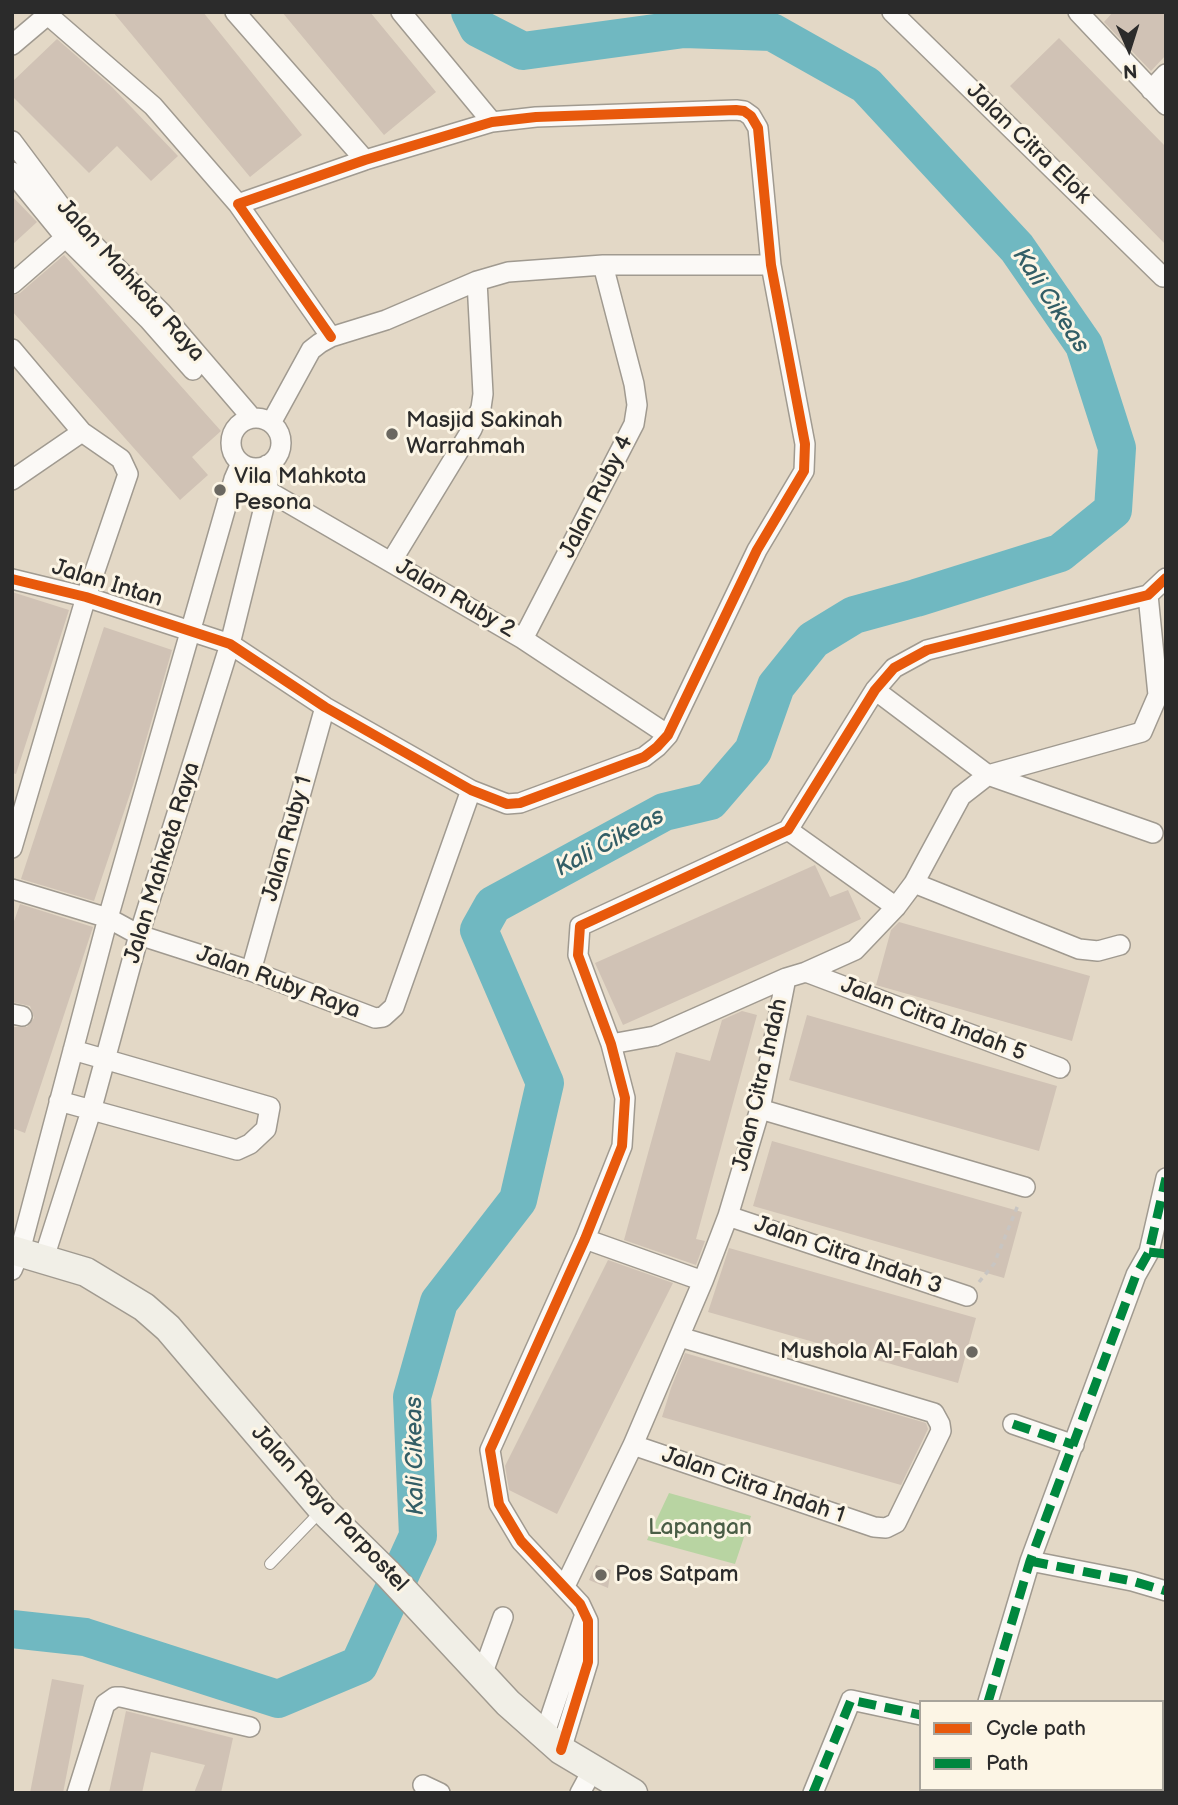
<!DOCTYPE html>
<html>
<head>
<meta charset="utf-8">
<style>
  body { margin:0 }
  #map { position:relative; width:1178px; height:1805px; overflow:hidden; background:#e3d8c6; font-family:"Balsamiq Sans",sans-serif }
  canvas { display:block }
  .frame { position:absolute; inset:0; border:14px solid #2b2b2b; pointer-events:none }
  .legend { position:absolute; left:919px; top:1700px; width:245px; height:91px; box-sizing:border-box; background:#fcf5e5; border:2px solid #a8a49b; margin:0; padding:9px 12px; list-style:none; font-size:21px; color:#2b2b2b }
  .legend li { display:flex; align-items:center; gap:14px; height:35px }
  .legend b { width:35px; border:2px solid #a8a49b }
  .north { position:absolute; left:1094px; top:14px; width:70px; height:70px; -webkit-text-stroke:5px #fcf5e5; paint-order:stroke; rotate:177deg; font-size:19px; font-weight:700; line-height:28px; text-align:center; color:#2b2b2b }
  .north::after { content:''; display:block; margin:auto; width:24px; height:32px; background:#2b2b2b; clip-path:polygon(50% 0,100% 100%,50% 72%,0 100%) }
</style>
</head>
<body>
<div id="map">
<canvas width="1178" height="1805"></canvas>
<div class="frame"></div>
<ul class="legend">
<li><b style="height:9px;background:#e8590c"></b>Cycle path</li>
<li><b style="height:9px;background:#00873e"></b>Path</li>
</ul>
<div class="north">N</div>
</div>
<script>
const g = document.querySelector('canvas').getContext('2d');
g.lineJoin = 'round';
function fillPath(path, color) {
  g.fillStyle = color;
  g.fill(path, 'evenodd');
}
function shape(rows) {
  const path = new Path2D();
  for (const r of rows) {
    if (r.length === 3) {
      path.moveTo(r[0] + r[2], r[1]);
      path.arc(r[0], r[1], r[2], 0, 2 * Math.PI);
      continue;
    }
    path.moveTo(r[0], r[1]);
    for (let i = 2; i < r.length; i += 2) path.lineTo(r[i], r[i + 1]);
  }
  return path;
}
function stroke(path, color, width, dash) {
  g.strokeStyle = color;
  g.lineWidth = width;
  g.lineCap = dash ? 'butt' : 'round';
  g.setLineDash(dash || []);
  g.stroke(path);
}
function drawText(font, color, halo, rows, align = 'center') {
  g.font = font + ' "Balsamiq Sans",sans-serif';
  g.lineWidth = 6;
  g.setLineDash([]);
  g.textBaseline = 'middle';
  g.strokeStyle = halo;
  g.fillStyle = color;
  for (const [text, x, y, turn = 0] of rows) {
    g.save();
    g.translate(x, y);
    g.rotate((+turn || 0) * Math.PI / 180);
    g.textAlign = isNaN(turn) ? turn : align;
    if (halo) g.strokeText(text, 0, 0);
    g.fillText(text, 0, 0);
    g.restore();
  }
}
fillPath(shape([
  [669,1493,751,1516,735,1564,647,1540]
]), '#b8d4a2');
stroke(shape([
  [12,1629,85,1637,278,1699,359,1665,418,1536,412,1397,439,1302,518,1200,545,1083,479,930,493,905,664,812,710,801,753,751,776,686,813,640,854,615,916,598,1060,553,1113,510,1117,448,1084,345,1017,248,866,85,772,32,684,29,523,51,478,28,470,12]
]), '#70b8c1', 38);
fillPath(shape([
  [113,12,203,12,302,135,250,177],
  [282,12,370,12,436,92,384,135],
  [1113,12,1166,12,1166,55,1151,71,1104,22],
  [1059,38,1166,147,1166,245,1010,86],
  [57,39,112,87,178,156,151,181,117,146,89,173,12,96,12,82],
  [12,196,37,222,12,245],
  [64,255,221,431,192,457,208,475,180,500,12,311,12,296,20,293],
  [12,592,69,610,16,774,12,773],
  [104,627,172,650,133,785,94,901,21,879],
  [815,865,830,897,848,890,861,919,623,1025,595,963],
  [20,904,93,927,25,1133,12,1128,12,1027,27,1027,34,1018,30,1006,12,1002,12,927],
  [899,922,1090,976,1072,1041,876,985,891,930],
  [742,1011,757,1015,696,1239,705,1241,696,1265,624,1240,676,1052,710,1061,722,1020],
  [807,1015,1057,1086,1039,1151,789,1080],
  [772,1141,1022,1212,1004,1278,753,1206],
  [729,1248,976,1318,958,1383,708,1312],
  [608,1260,673,1283,557,1514,509,1490,505,1466],
  [685,1353,926,1423,928,1429,901,1485,662,1417,671,1388],
  [596,1565,611,1570,608,1588,589,1580],
  [52,1679,84,1685,63,1793,30,1793],
  [126,1711,233,1738,221,1793,194,1793,205,1765,151,1752,142,1793,109,1793]
]), '#d0c2b5');
const service = shape([
  [270,1564,322,1510]
]);
const minor = shape([
  [235,12,365,160],
  [401,12,492,122],
  [892,12,1163,277],
  [1078,12,1166,105],
  [48,15,153,106,238,204],
  [12,45,51,12],
  [1151,90,1166,74],
  [12,141,77,228,161,312,252,418],
  [12,172,65,237,149,320,193,370],
  [12,284,73,231],
  [12,349,82,432,121,459,128,474,86,597,12,848],
  [256,443,25],
  [271,423,311,350,320,343,331,337,386,320,477,281,508,272,603,265,771,265],
  [234,479,268,491,523,639,668,735],
  [12,480,82,432],
  [391,562,472,429,481,408,483,394,477,281],
  [12,579,86,597,230,644,325,707,471,790,507,804,520,803,644,757,657,747,668,735,757,550,804,471,805,444,771,265,758,128,751,116,744,111,736,110,536,117,492,122,365,160,238,204,331,337],
  [523,639,634,424,637,405,634,384,603,265],
  [875,690,988,775,1153,833],
  [788,830,896,907],
  [914,883,1079,949,1098,951,1120,945],
  [12,889,108,918,139,935,251,971,375,1018,383,1017,394,1007,471,790],
  [251,971,325,707],
  [806,972,1060,1068],
  [12,1014,22,1016],
  [611,1044,655,1036,786,978],
  [59,1101,237,1150,250,1144,266,1129,270,1107,73,1050],
  [760,1109,1025,1187],
  [728,1216,967,1296],
  [585,1239,703,1281],
  [44,1258,91,1111,139,935,230,644,268,491,267,465],
  [12,1270,20,1251,108,918,234,479,241,463],
  [1013,1424,1074,1445],
  [633,1445,874,1527,886,1528,896,1523,941,1431,940,1424,934,1413,680,1337],
  [1030,1561,1132,1581,1166,1591],
  [565,1586,633,1445,703,1281,728,1216,760,1109,786,978,806,972,855,950,896,907,914,883,961,796,988,775,1142,732,1158,695,1148,595],
  [482,1675,503,1617],
  [988,1702,1030,1561,1136,1275,1149,1252,1166,1178],
  [544,1736,584,1617],
  [561,1750,588,1662,588,1621,580,1604,521,1541,499,1504,490,1450,585,1239,622,1146,625,1098,611,1044,578,955,580,926,788,830,875,690,894,668,927,650,1148,595,1166,578],
  [1162,1768,1166,1768],
  [423,1785,440,1793],
  [77,1793,105,1704,115,1697,121,1697,250,1727],
  [580,1793,593,1769],
  [813,1793,851,1700,921,1715],
  [1116,1793,1117,1789]
]);
const secondary = shape([
  [12,1250,86,1272,144,1307,168,1328,323,1510,388,1574,508,1703,561,1750,633,1793]
]);
stroke(service, '#a09a90', 12);
stroke(minor, '#a09a90', 22);
stroke(secondary, '#a09a90', 31);
stroke(shape([
  [979,1282,994,1264,1018,1205]
]), '#c8c5c2', 3.5, [5, 5]);
stroke(service, '#fbf9f6', 10);
stroke(minor, '#fbf9f6', 19);
stroke(secondary, '#f1efe7', 28);
stroke(shape([
  [1149,1252,1166,1254],
  [1013,1424,1074,1445],
  [1030,1561,1132,1581,1166,1591],
  [988,1702,1030,1561,1136,1275,1149,1252,1166,1178],
  [1162,1768,1166,1768],
  [813,1793,851,1700,921,1715],
  [1116,1793,1117,1789]
]), '#00873e', 9, [18, 9]);
stroke(shape([
  [12,579,86,597,230,644,325,707,471,790,507,804,520,803,644,757,657,747,668,735,757,550,804,471,805,444,771,265,758,128,751,116,744,111,736,110,536,117,492,122,365,160,238,204,331,337],
  [561,1750,588,1662,588,1621,580,1604,521,1541,499,1504,490,1450,585,1239,622,1146,625,1098,611,1044,578,955,580,926,788,830,875,690,894,668,927,650,1148,595,1166,578]
]), '#e8590c', 10);
for (const [x, y, r, color] of [
  [392,434,7,"#6b6861"],
  [220,490,7,"#6b6861"],
  [972,1352,7,"#6b6861"],
  [601,1575,7,"#6b6861"]
]) {
  const dot = new Path2D();
  dot.arc(x, y, r, 0, 2 * Math.PI);
  g.fillStyle = color;
  g.fill(dot);
  stroke(dot, '#fcf5e5', 2.5);
}
drawText('23px', '#2b2b2b', '#fcf5e5', [
  ["Jalan Citra Elok",1028,144,44],
  ["Jalan Mahkota Raya",130,281,48],
  ["Jalan Ruby 4",597,497,-63],
  ["Jalan Intan",107,584,17],
  ["Jalan Ruby 2",455,599,30],
  ["Jalan Ruby 1",288,839,-74],
  ["Jalan Mahkota Raya",163,863,-73],
  ["Jalan Ruby Raya",278,983,20],
  ["Jalan Citra Indah 5",933,1020,21],
  ["Jalan Citra Indah",761,1085,-77],
  ["Jalan Citra Indah 3",848,1256,19],
  ["Jalan Citra Indah 1",753,1486,19],
  ["Jalan Raya Parpostel",329,1509,47]
]);
drawText('23px', '#2b2b2b', '#fcf5e5', [
  ["Masjid Sakinah",406,421],
  ["Warrahmah",406,447],
  ["Vila Mahkota",234,477],
  ["Pesona",234,503],
  ["Mushola Al-Falah",958,1352,"right"],
  ["Pos Satpam",615,1575]
], 'left');
drawText('23px', '#4a5d46', '#fcf5e5', [
  ["Lapangan",700,1528]
]);
drawText('italic 24px', '#335e66', '#fcf5e5', [
  ["Kali Cikeas",1050,301,57],
  ["Kali Cikeas",610,843,-28],
  ["Kali Cikeas",416,1456,-91]
]);
</script>
</body>
</html>
